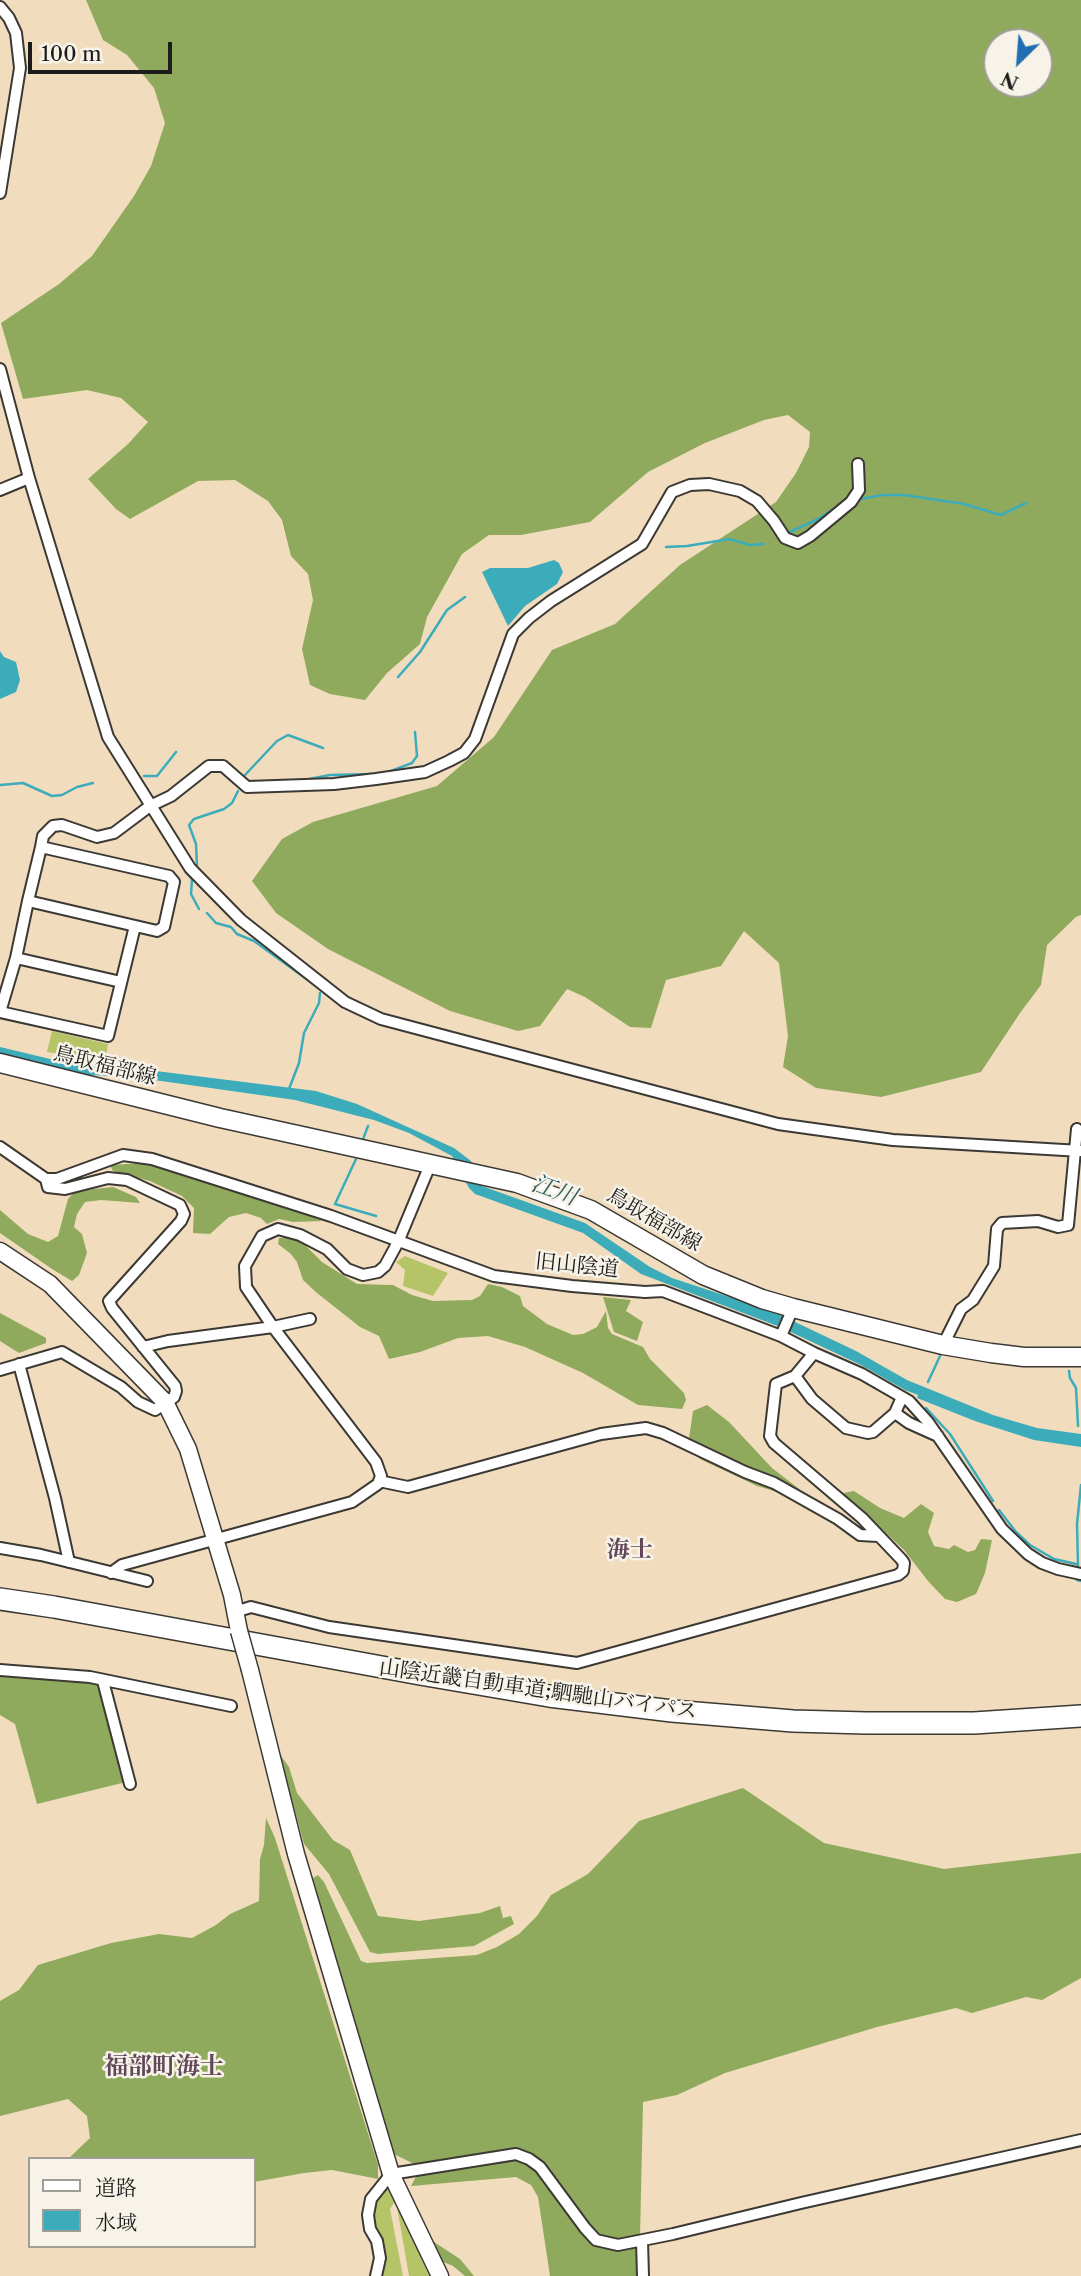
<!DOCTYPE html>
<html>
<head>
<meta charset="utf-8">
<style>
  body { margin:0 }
  #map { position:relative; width:1081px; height:2276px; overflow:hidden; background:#f1ddbe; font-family:"Libre Caslon Text","Noto Serif JP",serif }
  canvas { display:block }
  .legend { position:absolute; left:28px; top:2157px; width:228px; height:91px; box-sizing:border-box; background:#f7f3e8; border:2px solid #9f9d96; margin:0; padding:9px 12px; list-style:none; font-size:21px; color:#1c1c1c }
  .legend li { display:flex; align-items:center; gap:14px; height:35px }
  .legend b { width:35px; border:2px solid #9f9d96 }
  .north { position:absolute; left:983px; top:28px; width:70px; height:70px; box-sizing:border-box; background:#f7f3e8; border:2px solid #9f9d96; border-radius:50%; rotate:205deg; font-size:19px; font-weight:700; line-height:28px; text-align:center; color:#1c1c1c }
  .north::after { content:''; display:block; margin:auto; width:24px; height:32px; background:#1f6fb2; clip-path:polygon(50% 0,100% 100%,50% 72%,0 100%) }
  .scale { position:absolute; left:28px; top:42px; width:144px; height:32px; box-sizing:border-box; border:4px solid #1c1c1c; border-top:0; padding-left:9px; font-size:21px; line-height:24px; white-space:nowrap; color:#1c1c1c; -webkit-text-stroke:5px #f7f3e8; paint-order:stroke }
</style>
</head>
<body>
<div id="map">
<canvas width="1081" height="2276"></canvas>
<ul class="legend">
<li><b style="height:9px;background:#fff"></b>道路</li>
<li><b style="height:19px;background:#3dacba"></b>水域</li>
</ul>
<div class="north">N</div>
<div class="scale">100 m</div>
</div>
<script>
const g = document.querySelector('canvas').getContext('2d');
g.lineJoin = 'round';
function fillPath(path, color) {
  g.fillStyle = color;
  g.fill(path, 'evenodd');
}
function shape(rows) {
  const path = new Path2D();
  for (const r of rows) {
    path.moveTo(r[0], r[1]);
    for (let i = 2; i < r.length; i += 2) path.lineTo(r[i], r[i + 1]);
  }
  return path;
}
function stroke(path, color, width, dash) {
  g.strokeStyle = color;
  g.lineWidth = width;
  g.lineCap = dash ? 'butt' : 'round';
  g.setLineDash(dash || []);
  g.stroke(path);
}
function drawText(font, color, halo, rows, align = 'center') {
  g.font = font + ' "Libre Caslon Text","Noto Serif JP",serif';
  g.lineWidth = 5;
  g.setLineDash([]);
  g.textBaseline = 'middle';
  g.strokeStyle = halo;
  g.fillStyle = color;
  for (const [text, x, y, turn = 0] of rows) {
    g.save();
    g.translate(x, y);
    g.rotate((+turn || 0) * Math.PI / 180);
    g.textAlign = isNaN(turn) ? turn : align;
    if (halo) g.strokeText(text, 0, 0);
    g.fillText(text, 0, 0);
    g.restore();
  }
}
fillPath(shape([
  [52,1031,108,1044,106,1056,85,1057,47,1052],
  [405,1256,448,1273,433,1296,403,1286,405,1270,396,1262],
  [388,2184,395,2201,390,2209,403,2276,381,2276,384,2267,383,2256,373,2227,374,2200],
  [397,2207,398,2208,429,2276,409,2276]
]), '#b4c467');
fillPath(shape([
  [86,0,1081,0,1081,915,1076,917,1047,945,1041,985,1020,1013,981,1072,881,1097,816,1088,783,1067,788,1036,779,963,744,931,721,966,666,980,651,1028,630,1027,585,997,567,989,540,1026,518,1031,450,1011,328,949,276,913,252,881,282,839,313,822,437,786,494,737,552,650,615,624,680,565,776,502,796,473,809,447,810,432,788,415,764,420,705,443,648,472,590,522,521,535,489,535,462,554,427,617,420,644,387,673,365,700,330,694,310,685,302,649,313,600,308,574,291,556,282,520,268,501,235,480,198,481,130,519,116,509,88,479,128,444,148,422,121,398,87,390,23,399,1,323,59,284,92,256,134,196,151,166,165,123,154,88,127,55,103,40],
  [997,42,1039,42,1039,84,997,84],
  [144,1163,264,1198,322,1221,293,1222,279,1219,267,1224,261,1218,246,1213,229,1217,210,1234,193,1233,194,1208,182,1196,150,1181,113,1171,110,1165],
  [113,1187,136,1197,140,1203,101,1200,85,1202,77,1214,74,1227,82,1234,87,1253,79,1275,72,1281,52,1269,0,1233,0,1210,28,1234,48,1242,58,1236,68,1199,75,1191],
  [279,1238,292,1238,303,1243,322,1262,357,1284,393,1285,412,1295,433,1301,472,1300,480,1296,488,1284,502,1287,520,1296,523,1306,547,1324,573,1335,583,1334,597,1327,606,1311,608,1328,612,1334,643,1347,650,1359,684,1393,686,1400,682,1409,638,1405,583,1373,525,1347,488,1336,458,1338,420,1352,389,1359,379,1336,360,1327,317,1293,303,1280,297,1262,291,1254,278,1244],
  [603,1297,631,1300,626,1311,643,1322,637,1341,614,1332],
  [0,1313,46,1338,46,1343,19,1353,0,1341],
  [707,1405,729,1422,772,1468,816,1502,820,1512,798,1504,781,1493,757,1486,700,1459,688,1445,693,1411],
  [854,1491,880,1508,904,1518,921,1504,934,1513,928,1532,934,1546,949,1549,954,1545,968,1552,975,1550,981,1539,992,1540,985,1573,976,1594,957,1602,945,1599,928,1581,904,1550,843,1493],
  [0,1674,18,1677,93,1681,101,1686,126,1782,37,1804,15,1724,0,1715],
  [279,1753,289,1767,297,1793,333,1840,350,1850,378,1916,419,1921,480,1913,500,1906,503,1918,511,1916,514,1924,474,1946,378,1954,370,1952,329,1874,304,1844],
  [743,1788,824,1843,944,1869,1081,1853,1081,1978,1042,2000,1026,1997,972,2013,956,2008,877,2027,725,2073,677,2095,643,2102,640,2238,619,2241,600,2236,591,2228,562,2188,507,2150,416,2165,392,2153,377,2107,313,1878,318,1875,324,1882,361,1961,367,1963,477,1955,497,1947,519,1934,537,1916,551,1895,588,1874,639,1821],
  [266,1818,275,1838,378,2165,378,2179,332,2170,304,2173,254,2182,254,2159,68,2159,90,2138,87,2116,68,2099,0,2116,0,2001,19,1990,38,1965,111,1943,159,1934,192,1938,216,1925,230,1914,259,1901,260,1859,264,1845],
  [516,2159,535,2168,595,2243,606,2248,618,2250,639,2246,641,2276,550,2276,538,2197,531,2185,516,2177,411,2186,418,2173],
  [431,2240,460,2259,474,2276,465,2276,453,2266,441,2261]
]), '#8faa5c');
fillPath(shape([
  [554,560,559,563,563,572,557,584,525,606,508,626,482,572,490,568,528,568],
  [0,651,4,657,16,662,20,680,16,692,0,699],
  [0,1047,71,1064,132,1068,316,1091,357,1104,454,1148,471,1161,482,1186,585,1223,650,1267,672,1278,772,1311,856,1351,907,1380,993,1415,1037,1428,1081,1434,1081,1447,1034,1440,975,1421,917,1398,918,1395,905,1390,861,1365,780,1327,641,1274,583,1233,475,1194,469,1188,452,1156,409,1133,374,1120,295,1100,133,1077,67,1074,0,1058]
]), '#3dacba');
stroke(shape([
  [860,499,883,495,904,495,964,504,1001,515,1026,503],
  [790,532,818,519,844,502],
  [666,547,687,546,730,539,749,545,764,544],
  [398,677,420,652,447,610,465,597],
  [391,771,412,763,417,756,415,732],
  [245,775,277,741,288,735,323,748],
  [144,776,157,776,176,752],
  [304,780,330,775,372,774],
  [0,785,23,783,52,796,62,795,77,787,93,783],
  [197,866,196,844,189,825,194,819,224,809,232,803,238,791],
  [185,871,192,879,191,894,199,909],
  [207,913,216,923,231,927,237,934,254,941,312,983],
  [289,1089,299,1063,304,1033,319,1003,320,993],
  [362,1142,368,1126],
  [356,1159,335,1204,376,1216],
  [1069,1371,1070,1378,1076,1388,1078,1426],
  [928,1382,940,1356],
  [926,1408,950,1434,993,1501],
  [999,1510,1016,1532,1030,1545,1054,1559,1076,1564],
  [1078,1565,1077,1524,1081,1485],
  [1077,1580,1081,1581]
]), '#3dacba', 2.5);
const street = shape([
  [0,7,9,18,16,33,20,68,0,193],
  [0,369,29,478,108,737,190,868,241,920,345,1002,381,1019,778,1124,893,1140,1081,1151],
  [0,490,29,478],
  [41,847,43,836,53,826,62,825,97,837,114,833,150,806,171,796,209,766,223,766,247,787,334,784,376,779,425,772,449,761,464,753,475,739,513,634,529,618,551,601,642,544,672,492,690,485,709,484,740,491,757,501,774,521,785,538,798,543,810,536,851,502,859,490,858,464],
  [16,958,121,982],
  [0,1012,16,958,28,901,41,847,169,876,174,882,164,927,157,931,28,901],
  [0,1012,108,1036,135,926],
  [0,1147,46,1179,57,1179,123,1155,152,1159,331,1216,494,1276,572,1286,645,1292,663,1291,781,1336,814,1353,862,1374,909,1401,928,1422,1002,1529,1028,1554,1042,1563,1058,1569,1081,1574],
  [781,1336,793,1308],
  [943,1345,961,1309,973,1300,994,1266,997,1229,1002,1223,1038,1221,1058,1227,1068,1225,1077,1129],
  [143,1347,168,1341,273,1327,310,1319],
  [19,1364,55,1498,69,1562],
  [0,1370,62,1352,121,1387,138,1402,155,1410,174,1397,176,1391,175,1386,112,1308,109,1301,181,1221,184,1214,180,1205,127,1180,108,1178,65,1189,48,1187,46,1179],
  [795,1376,812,1399,846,1428,868,1433,873,1432,895,1413,902,1397],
  [895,1413,909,1423,938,1436],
  [379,1481,408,1487,601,1434,646,1428,663,1433,745,1472,774,1483,838,1519,860,1535,878,1536],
  [0,1548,41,1555,147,1581],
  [111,1573,122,1565,352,1502,378,1484,381,1476,376,1462,273,1327,246,1287,245,1266,262,1236,278,1229,300,1235,327,1249,347,1269,363,1275,378,1272,385,1266,398,1242,430,1165],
  [235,1612,251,1607,329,1627,577,1663,898,1575,903,1571,904,1563,901,1559,862,1518,774,1443,770,1436,776,1384,795,1376,814,1353],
  [0,1670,90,1677,231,1706],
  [103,1681,130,1784],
  [642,2241,643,2276],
  [376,2276,380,2258,377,2241,370,2229,368,2215,371,2199,391,2174,516,2154,529,2159,540,2167,585,2228,596,2240,618,2245,673,2234,801,2203,1081,2140]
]);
const secondary = shape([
  [0,1251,50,1284,165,1402,188,1449,232,1595,239,1631],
  [250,1670,296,1854,391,2174,440,2276]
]);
const primary = shape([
  [0,1063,220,1118,517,1183,591,1210,703,1275,762,1299,793,1308,943,1345,991,1353,1024,1357,1081,1357]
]);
const highway = shape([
  [0,1599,54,1607,420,1674,549,1696,672,1711,793,1721,866,1723,974,1723,1081,1716]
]);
stroke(street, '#3c3934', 14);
stroke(secondary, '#3c3934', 19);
stroke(primary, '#3c3934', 21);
stroke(highway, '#3c3934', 24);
stroke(street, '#fff', 10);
stroke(secondary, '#fff', 16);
stroke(primary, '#fff', 18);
stroke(highway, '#fff', 21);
const secondaryBridge = shape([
  [239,1631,250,1670]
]);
stroke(secondaryBridge, '#3c3934', 19, []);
stroke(secondaryBridge, '#fff', 16);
drawText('21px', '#1c1c1c', '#f7f3e8', [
  ["鳥取福部線",105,1066,14],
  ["鳥取福部線",654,1220,30],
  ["旧山陰道",577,1266,6],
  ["山陰近畿自動車道;駟馳山バイパス",538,1690,8]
]);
drawText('italic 23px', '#2b5d63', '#f7f3e8', [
  ["江川",554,1191,20]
]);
drawText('bold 23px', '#614759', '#f7f3e8', [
  ["海士",630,1550]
]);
drawText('bold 24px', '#614759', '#f7f3e8', [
  ["福部町海士",164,2067]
]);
</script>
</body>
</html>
